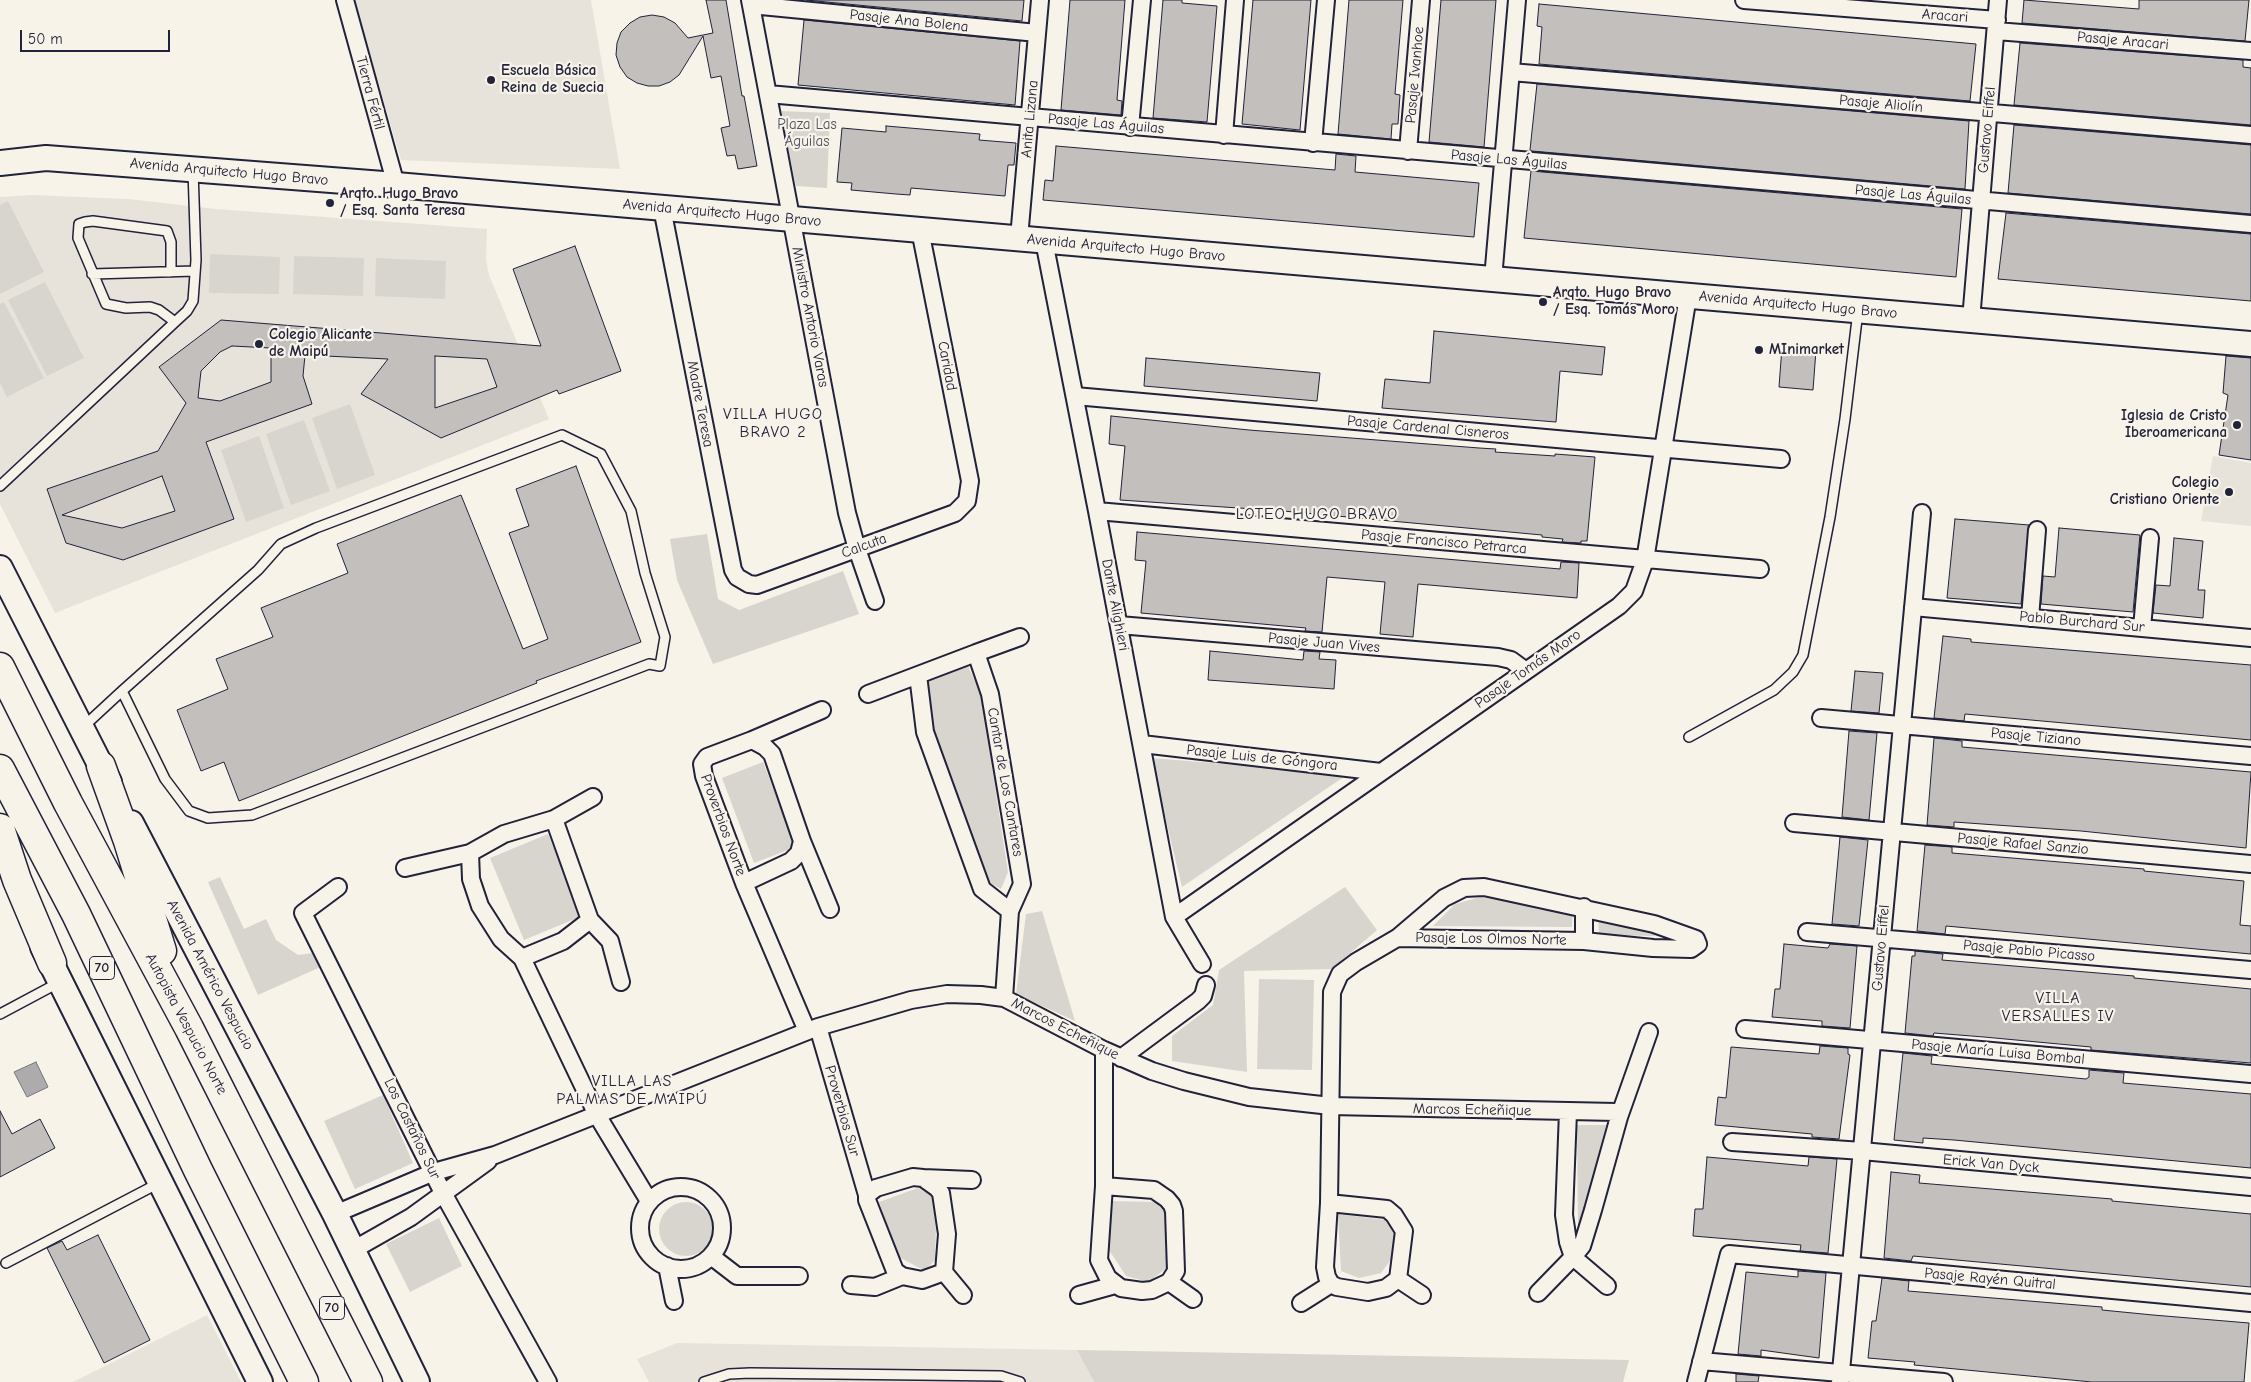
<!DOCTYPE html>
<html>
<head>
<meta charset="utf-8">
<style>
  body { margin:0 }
  #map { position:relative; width:2251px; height:1382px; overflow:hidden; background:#f7f3e8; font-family:"Comic Neue",sans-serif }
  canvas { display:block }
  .scale { position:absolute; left:20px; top:30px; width:150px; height:22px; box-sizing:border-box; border:2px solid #22223b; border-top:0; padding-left:6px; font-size:15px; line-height:18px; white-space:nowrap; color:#22223b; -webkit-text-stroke:4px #f7f3e8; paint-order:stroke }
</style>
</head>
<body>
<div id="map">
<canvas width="2251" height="1382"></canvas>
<div class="scale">50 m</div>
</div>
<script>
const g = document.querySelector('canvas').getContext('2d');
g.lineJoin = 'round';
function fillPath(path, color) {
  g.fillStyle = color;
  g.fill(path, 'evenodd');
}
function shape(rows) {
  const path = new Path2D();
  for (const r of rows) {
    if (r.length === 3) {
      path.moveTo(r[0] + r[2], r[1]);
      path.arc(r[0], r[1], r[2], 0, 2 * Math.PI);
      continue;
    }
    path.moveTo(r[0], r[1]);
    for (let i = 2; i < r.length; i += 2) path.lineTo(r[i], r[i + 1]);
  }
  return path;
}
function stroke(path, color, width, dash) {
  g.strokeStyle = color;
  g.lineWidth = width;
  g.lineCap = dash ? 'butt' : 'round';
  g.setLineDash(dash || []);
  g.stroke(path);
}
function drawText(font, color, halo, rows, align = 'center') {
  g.font = font + ' "Comic Neue",sans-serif';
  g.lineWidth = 4.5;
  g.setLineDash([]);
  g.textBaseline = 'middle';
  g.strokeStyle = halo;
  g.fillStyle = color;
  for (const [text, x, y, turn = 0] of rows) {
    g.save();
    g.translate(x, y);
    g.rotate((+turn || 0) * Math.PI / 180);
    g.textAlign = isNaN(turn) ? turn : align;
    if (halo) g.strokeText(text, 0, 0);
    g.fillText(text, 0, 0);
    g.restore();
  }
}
fillPath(shape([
  [354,0,591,0,620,169,401,160],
  [32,195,128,199,216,209,487,229,486,259,489,275,549,419,55,613,0,504,0,197],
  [2213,456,2251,463,2251,526,2201,521],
  [207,1315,241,1382,73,1382],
  [677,1343,1077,1350,1094,1382,649,1382,637,1359]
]), '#e7e3db');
fillPath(shape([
  [780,111,830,113,827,188,796,186],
  [8,201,44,272,0,294,0,205],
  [210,254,280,257,279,294,209,293],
  [294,256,364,258,363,296,293,294],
  [376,258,446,261,445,299,375,296],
  [45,282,84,358,47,376,8,300],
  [4,302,44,378,7,397,0,383,0,304],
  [350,404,375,475,337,489,312,418],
  [304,420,330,491,291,505,266,434],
  [259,436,284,508,246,522,221,450],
  [707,534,718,599,739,610,843,571,859,614,713,664,677,580,670,539],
  [968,666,981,695,1008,872,1001,889,987,881,933,732,927,682],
  [1151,758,1348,774,1182,887],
  [763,762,796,847,754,863,722,778],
  [548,834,582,916,524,940,490,858],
  [220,877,244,929,266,919,276,940,298,955,319,952,325,965,258,995,208,882],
  [1345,887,1377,930,1332,969,1244,971,1247,1072,1172,1061,1172,1036,1213,1005,1219,970],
  [1480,897,1573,906,1572,927,1433,926,1455,904],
  [1042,911,1075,1021,1016,994,1026,914],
  [1598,918,1656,929,1655,936,1599,935],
  [1259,979,1314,980,1312,1070,1257,1069],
  [383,1095,413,1163,355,1189,324,1121],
  [1577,1125,1606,1125,1578,1232],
  [918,1188,932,1196,936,1230,935,1260,925,1271,899,1257,879,1202],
  [1112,1201,1156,1202,1171,1219,1171,1265,1148,1282,1126,1276,1109,1250],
  [686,1229,27],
  [1338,1214,1386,1220,1397,1237,1393,1257,1381,1273,1359,1278,1341,1271],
  [439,1218,462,1266,410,1292,386,1244],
  [1077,1350,1629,1360,1623,1382,1094,1382]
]), '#d8d5cf');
const water = shape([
  [36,1062,48,1087,27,1097,14,1072,36,1062]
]);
fillPath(water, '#aeabad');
stroke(water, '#76747f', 1);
const building = shape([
  [706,0,726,0,742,96,744,96,757,166,738,169,735,155,727,156,721,128,730,126,721,76,711,78,703,36,679,75,670,82,659,86,648,86,637,83,627,77,620,67,616,55,617,43,621,32,630,23,640,17,652,15,664,17,675,23,688,38,713,33,706,0],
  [806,0,1024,0,1022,21,806,0],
  [1070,0,1125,0,1117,100,1122,101,1121,115,1061,110,1070,0],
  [1163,0,1182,0,1182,3,1217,6,1207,122,1153,118,1163,0],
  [1253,0,1311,0,1300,130,1242,124,1253,0],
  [1349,0,1403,0,1395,94,1400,95,1399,109,1398,124,1392,124,1391,139,1338,134,1349,0],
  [1441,0,1496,0,1484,147,1429,142,1441,0],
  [2024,0,2139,9,2139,0,2249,0,2245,41,2022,23,2024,0],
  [1539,4,1976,44,1970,101,1539,64,1542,27,1537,26,1539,4],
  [804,20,1020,41,1015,105,798,85,804,20],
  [2020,43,2243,60,2243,67,2251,68,2251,125,2014,105,2020,43],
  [1537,84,1969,121,1965,189,1532,151,1530,150,1537,84],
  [2014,125,2251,145,2251,214,2008,193,2014,125],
  [886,126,980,134,979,140,1016,143,1014,165,1008,165,1005,196,911,188,910,195,896,194,851,190,852,183,837,182,842,128,886,132,886,126],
  [1056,146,1335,170,1336,154,1356,156,1355,172,1479,183,1474,237,1043,200,1045,180,1053,181,1056,146],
  [1531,171,1962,209,1956,277,1524,238,1531,171],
  [2006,213,2251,234,2251,301,1998,279,2006,213],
  [575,246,621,371,559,394,557,390,441,438,361,394,388,359,305,355,303,376,312,404,206,442,234,519,123,560,66,543,47,489,158,451,186,403,159,367,221,320,541,346,513,269,575,246],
  [232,346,271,348,271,382,220,401,198,398,201,371,220,352,232,346],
  [435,356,487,359,497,387,435,408,435,356],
  [162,476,175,511,122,528,62,515,162,476],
  [1434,331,1605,347,1602,375,1560,371,1556,422,1382,408,1385,379,1430,383,1434,331],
  [1782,347,1816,350,1813,390,1779,387,1782,347],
  [2226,356,2251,358,2251,460,2219,455,2228,395,2223,393,2226,356],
  [1146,358,1320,373,1317,401,1144,386,1146,358],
  [1111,416,1249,430,1479,448,1496,449,1495,452,1555,456,1555,454,1595,457,1587,541,1581,541,1581,543,1562,542,1563,539,1542,537,1542,535,1283,511,1120,500,1125,446,1109,444,1111,416],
  [576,466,641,642,536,681,537,683,239,801,224,762,201,771,177,710,228,689,216,659,273,637,261,608,348,573,337,544,461,495,523,649,548,639,509,533,529,526,516,489,576,466],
  [1955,519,2029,525,2021,604,1947,598,1955,519],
  [2059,528,2140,535,2133,612,2041,604,2043,576,2055,577,2059,528],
  [1137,532,1560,569,1561,562,1579,563,1577,598,1418,584,1413,637,1380,634,1385,582,1327,577,1322,632,1305,631,1306,628,1141,613,1146,561,1135,560,1137,532],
  [2174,538,2203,541,2198,590,2205,590,2203,618,2153,613,2156,585,2170,586,2174,538],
  [1943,636,1971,639,1971,642,2251,665,2251,740,1965,714,1964,721,1934,718,1943,636],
  [1210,651,1303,660,1304,651,1320,652,1319,659,1336,660,1334,689,1208,680,1210,651],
  [1855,671,1883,673,1879,713,1851,711,1855,671],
  [1849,731,1877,733,1869,820,1842,817,1849,731],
  [1934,738,1962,741,1962,747,2251,772,2246,848,2081,831,1954,822,1954,827,1927,825,1934,738],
  [1840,837,1868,840,1859,926,1832,924,1840,837],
  [1925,845,1952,847,1952,853,2144,869,2144,871,2244,881,2240,925,2251,926,2251,954,1946,926,1945,934,1917,931,1925,845],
  [1784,944,1828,948,1830,944,1857,946,1850,1028,1822,1026,1822,1021,1772,1017,1775,989,1780,989,1784,944],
  [1915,951,1943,954,1942,960,2134,976,2134,978,2251,989,2251,1063,2091,1050,2091,1047,1984,1037,1934,1033,1933,1036,1905,1033,1912,956,1915,956,1915,951],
  [1820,1046,1848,1048,1848,1054,1850,1055,1839,1139,1812,1137,1812,1134,1715,1125,1718,1097,1726,1098,1731,1047,1819,1054,1820,1046],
  [1903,1053,1932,1056,1931,1064,2086,1079,2089,1077,2089,1070,2124,1073,2123,1083,2251,1094,2251,1168,1954,1140,1923,1138,1923,1143,1894,1140,1903,1053],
  [0,1111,12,1134,40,1119,55,1148,0,1177,0,1111],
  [1707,1157,1808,1166,1809,1157,1837,1159,1828,1253,1800,1251,1801,1245,1693,1236,1695,1209,1703,1209,1707,1157],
  [1891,1172,1920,1175,1919,1183,2112,1199,2112,1201,2251,1214,2251,1287,1913,1256,1911,1261,1884,1258,1891,1172],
  [98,1235,150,1340,104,1363,47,1248,62,1241,67,1250,98,1235],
  [1798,1271,1826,1273,1819,1358,1761,1350,1761,1356,1738,1354,1746,1272,1798,1277,1798,1271],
  [1882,1278,1909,1281,1908,1291,2102,1307,2102,1310,2153,1315,2249,1323,2244,1382,2092,1382,1914,1365,1915,1362,1868,1358,1872,1321,1876,1321,1882,1278],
  [1736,1374,1759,1376,1758,1382,1736,1382,1736,1374]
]);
fillPath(building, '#c2bfbd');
stroke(building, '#22223b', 1);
const lane = shape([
  [171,272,171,242,167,231,93,221,85,222,79,224,78,238,106,304,126,308,150,307,159,310,175,322],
  [92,274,195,271],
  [0,486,175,322,187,311,193,301,196,260,193,170],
  [82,728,122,691,258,570,281,544,316,528,562,435,601,454,631,511,645,573,665,637,660,666,649,664,252,815,208,818,189,811,165,779,122,691],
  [1689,737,1774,690,1793,672,1803,655,1830,517,1845,419,1858,311],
  [0,1014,60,982],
  [6,1263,161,1182],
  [704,1382,729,1374,750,1373,1001,1376,1020,1382]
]);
const street = shape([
  [345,0,396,185],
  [750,0,847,513,857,549,875,601],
  [1744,0,1997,20],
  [751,5,1037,33],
  [1996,31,2251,51],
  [1511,72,2251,135],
  [768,94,2251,224],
  [1130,127,1142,0],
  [1224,135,1235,0],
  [1313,143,1326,0],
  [1408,151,1421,0],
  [662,208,733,570,737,577,749,584,757,585,955,513,967,501,970,481,920,230],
  [1019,238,1040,0],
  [1044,241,1097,511,1174,917,1202,964],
  [1493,279,1517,0],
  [1971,320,1998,0],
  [1075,396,1781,459],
  [1097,511,1760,569],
  [1913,607,2251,638],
  [2030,618,2037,530],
  [1119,625,1498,657,1511,660,1526,671],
  [2142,628,2150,538],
  [976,653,1020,637],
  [868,694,976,653,990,694,1022,884,1010,911,982,889,925,732,918,675],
  [1821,718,2251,756],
  [752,740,822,710],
  [1142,744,1381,772],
  [554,819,593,797],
  [1794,823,2251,864],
  [802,841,830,909],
  [405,868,470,853],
  [744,883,791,861,799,853,802,841,772,754,765,747,752,740,707,757,702,764,704,776,744,883,807,1031],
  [338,887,303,913,443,1193,548,1382],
  [1584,907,1584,941],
  [1174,917,1619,606,1634,591,1645,560,1688,296],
  [590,920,610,941,621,982],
  [1807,932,2251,970],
  [522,958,563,941,590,920,554,819,504,834,470,853,471,879,480,906,501,939,522,958,597,1115,649,1201],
  [1004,998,1010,911],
  [818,1027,867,1195],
  [1745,1029,2251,1074],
  [1104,1050,1104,1186],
  [1121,1058,1198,1001,1203,996,1206,985],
  [1619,1117,1649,1032],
  [1732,1142,1862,1151,2251,1187],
  [913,1177,923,1178,937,1188,941,1193,947,1234,944,1272,922,1280,902,1276,895,1271,867,1200,867,1195,876,1188,913,1177],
  [923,1178,972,1180],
  [1104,1186,1154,1190,1167,1199,1172,1205,1174,1211,1176,1271,1169,1282,1152,1290,1142,1291,1121,1288,1108,1278,1099,1260,1104,1186],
  [681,1228,41],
  [1329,1203,1387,1209,1394,1215,1404,1231,1398,1279,1386,1288,1368,1292,1337,1287,1331,1284,1327,1277,1325,1267,1329,1203,1332,992,1340,974,1356,962,1397,938,1444,898,1464,888,1484,887,1654,924,1696,939,1698,944,1691,949,1653,948,1584,941,1397,938],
  [335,1214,434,1172,495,1155,818,1027,911,1000,947,994,981,995,1004,998,1104,1050,1152,1071,1184,1081,1249,1097,1331,1106,1616,1112,1619,1117,1593,1210,1582,1246,1573,1257,1568,1242,1564,1215,1568,1112],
  [353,1250,411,1217,488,1161],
  [711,1256,737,1276,799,1276],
  [667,1266,674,1301],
  [944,1272,963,1295],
  [1398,1279,1422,1295],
  [1169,1282,1193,1299],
  [851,1285,875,1287,902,1276],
  [1538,1293,1573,1257,1607,1286],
  [1079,1295,1115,1285],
  [1301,1303,1331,1284],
  [1701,1361,1944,1382],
  [1696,1382,1729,1254,2251,1303],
  [1840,1382,1922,513]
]);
const secondary = shape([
  [0,163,46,158,396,185,2251,344],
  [0,568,109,782],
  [131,823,335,1214,417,1382],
  [43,947,260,1382]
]);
const highway = shape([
  [0,667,68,803,189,1028,368,1382],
  [101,766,128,841,162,951],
  [0,769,76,914,198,1170,304,1382],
  [0,828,17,880,52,963]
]);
stroke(lane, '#22223b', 12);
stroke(street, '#22223b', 20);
stroke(secondary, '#22223b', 28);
stroke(highway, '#22223b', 31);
stroke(lane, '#f7f3e8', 9);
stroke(street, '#f7f3e8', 16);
stroke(secondary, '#f7f3e8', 24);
stroke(highway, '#f7f3e8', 28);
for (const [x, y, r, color] of [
  [491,80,5,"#22223b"],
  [330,203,5,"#22223b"],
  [1543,302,5,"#22223b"],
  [259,344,5,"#22223b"],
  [1759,350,5,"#22223b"],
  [2237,425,5,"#22223b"],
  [2229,492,5,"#22223b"]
]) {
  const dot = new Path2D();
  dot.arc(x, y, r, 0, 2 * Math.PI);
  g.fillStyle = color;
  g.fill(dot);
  stroke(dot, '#f7f3e8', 2);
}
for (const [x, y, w] of [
  [102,968,25],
  [332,1308,25]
]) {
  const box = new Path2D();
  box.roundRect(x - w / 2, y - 11.5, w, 23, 4);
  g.fillStyle = '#f7f3e8';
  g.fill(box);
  stroke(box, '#22223b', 1);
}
drawText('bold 14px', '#22223b', null, [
  ["70",102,968],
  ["70",332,1308]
]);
drawText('15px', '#22223b', '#f7f3e8', [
  ["Aracari",1945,16,4],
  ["Pasaje Ana Bolena",909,21,6],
  ["Pasaje Aracari",2123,41,5],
  ["Pasaje Ivanhoe",1415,75,-85],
  ["Tierra Fértil",370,93,75],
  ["Pasaje Aliolín",1881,104,5],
  ["Anita Lizana",1030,119,-85],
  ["Pasaje Las Águilas",1106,124,5],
  ["Gustavo Eiffel",1987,130,-85],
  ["Pasaje Las Águilas",1509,160,5],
  ["Avenida Arquitecto Hugo Bravo",229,172,5],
  ["Pasaje Las Águilas",1913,195,5],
  ["Avenida Arquitecto Hugo Bravo",722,213,5],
  ["Avenida Arquitecto Hugo Bravo",1126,248,5],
  ["Avenida Arquitecto Hugo Bravo",1798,305,5],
  ["Ministro Antorio Varas",810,317,79],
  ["Caridad",947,366,79],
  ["Madre Teresa",700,404,79],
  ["Pasaje Cardenal Cisneros",1428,428,5],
  ["Pasaje Francisco Petrarca",1444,542,5],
  ["Calcuta",864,546,-20],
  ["Dante Alighieri",1115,605,79],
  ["Pablo Burchard Sur",2082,622,5],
  ["Pasaje Juan Vives",1324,643,5],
  ["Pasaje Tomás Moro",1528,669,-35],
  ["Pasaje Tiziano",2036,737,5],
  ["Pasaje Luis de Góngora",1262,758,6],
  ["Cantar de Los Cantares",1005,782,80],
  ["Proverbios Norte",723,825,70],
  ["Pasaje Rafael Sanzio",2023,844,5],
  ["Pasaje Los Olmos Norte",1491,939,1],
  ["Gustavo Eiffel",1881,948,-85],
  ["Pasaje Pablo Picasso",2029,951,5],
  ["Avenida Américo Vespucio",210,975,62],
  ["Autopista Vespucio Norte",186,1024,62],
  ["Marcos Echeñique",1065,1029,27],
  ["Pasaje María Luisa Bombal",1998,1052,5],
  ["Marcos Echeñique",1472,1110,1],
  ["Proverbios Sur",842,1111,74],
  ["Los Castaños Sur",412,1129,64],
  ["Erick Van Dyck",1991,1164,5],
  ["Pasaje Rayén Quitral",1990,1279,5]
]);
drawText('bold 15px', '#22223b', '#f7f3e8', [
  ["Escuela Básica",501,71],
  ["Reina de Suecia",501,88],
  ["Arqto. Hugo Bravo",340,194],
  ["/ Esq. Santa Teresa",340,211],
  ["Arqto. Hugo Bravo",1553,293],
  ["/ Esq. Tomás Moro",1553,310],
  ["Colegio Alicante",269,335],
  ["de Maipú",269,352],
  ["MInimarket",1769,350],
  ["Iglesia de Cristo",2227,416,"right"],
  ["Iberoamericana",2227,433,"right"],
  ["Colegio",2219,483,"right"],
  ["Cristiano Oriente",2219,500,"right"]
], 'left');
drawText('15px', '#504f60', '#f7f3e8', [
  ["Plaza Las",807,125],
  ["Águilas",807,142]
]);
g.letterSpacing = '1px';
drawText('16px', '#22223b', '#f7f3e8', [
  ["VILLA HUGO",773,414],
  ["BRAVO 2",773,432],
  ["LOTEO HUGO BRAVO",1317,514],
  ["VILLA",2058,998],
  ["VERSALLES IV",2058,1016],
  ["VILLA LAS",632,1081],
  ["PALMAS DE MAIPÚ",632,1099]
]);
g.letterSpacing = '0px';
</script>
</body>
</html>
